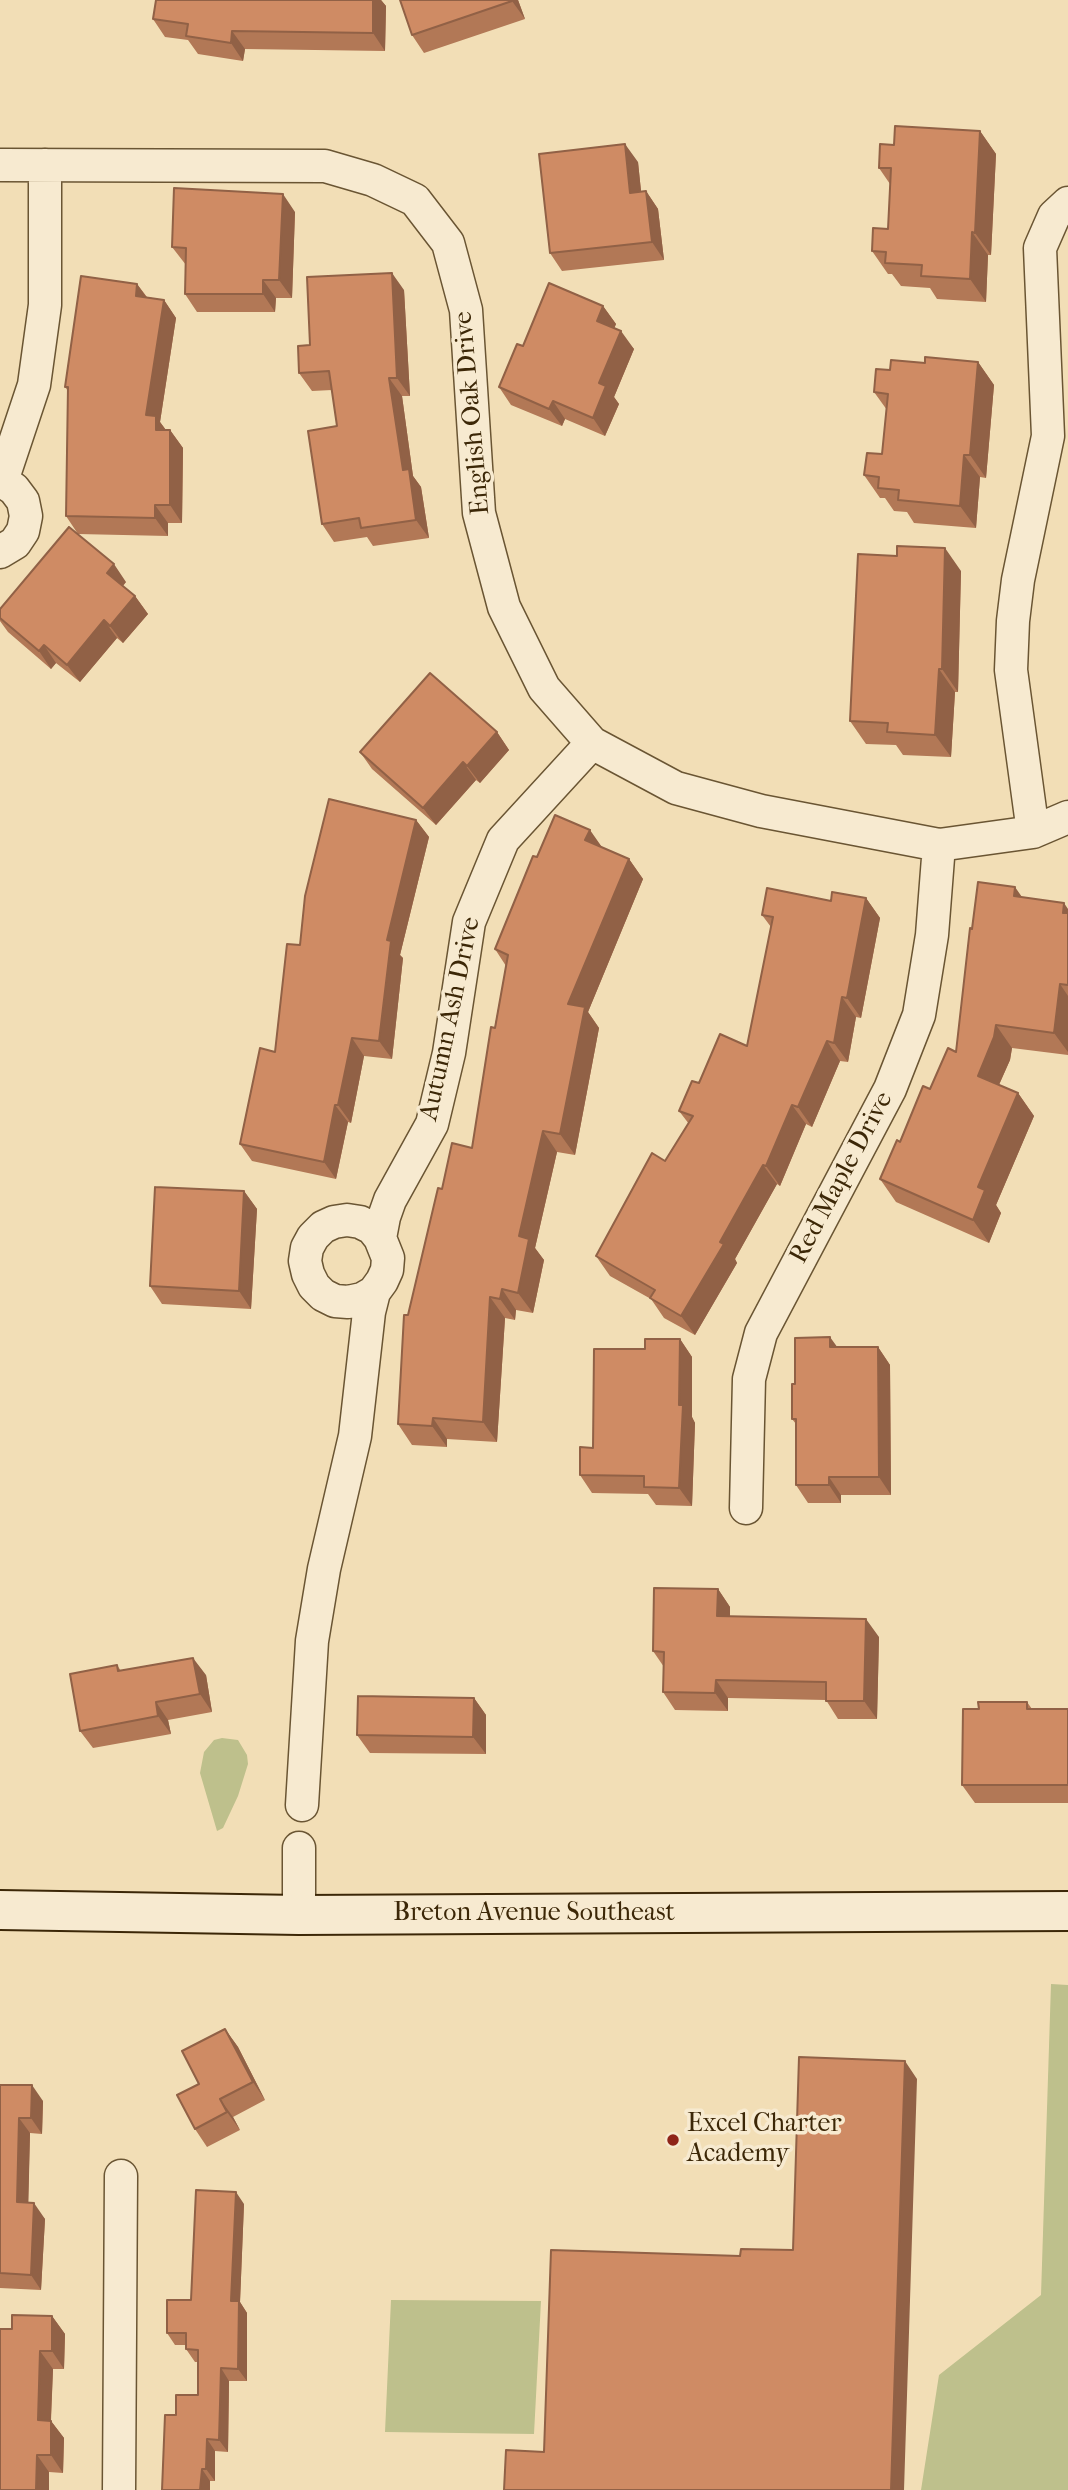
<!DOCTYPE html>
<html>
<head>
<meta charset="utf-8">
<style>
  body { margin:0 }
  canvas { display:block; background:#f2deb6 }
</style>
</head>
<body>
<canvas width="1068" height="2490"></canvas>
<script>
const g = document.querySelector('canvas').getContext('2d');
g.lineJoin = 'round';
function fillPath(path, color) {
  g.fillStyle = color;
  g.fill(path, 'evenodd');
}
function shape(rows) {
  const path = new Path2D();
  for (const r of rows) {
    path.moveTo(r[0], r[1]);
    for (let i = 2; i < r.length; i += 2) path.lineTo(r[i], r[i + 1]);
  }
  return path;
}
function stroke(path, color, width, dash) {
  g.strokeStyle = color;
  g.lineWidth = width;
  g.lineCap = dash ? 'butt' : 'round';
  g.setLineDash(dash || []);
  g.stroke(path);
}
function drawText(font, color, halo, rows, align = 'center') {
  g.font = font + ' "IM FELL French Canon",serif';
  g.lineWidth = 7;
  g.setLineDash([]);
  g.textBaseline = 'middle';
  g.strokeStyle = halo;
  g.fillStyle = color;
  for (const [text, x, y, turn = 0] of rows) {
    g.save();
    g.translate(x, y);
    g.rotate((+turn || 0) * Math.PI / 180);
    g.textAlign = isNaN(turn) ? turn : align;
    if (halo) g.strokeText(text, 0, 0);
    g.fillText(text, 0, 0);
    g.restore();
  }
}
fillPath(shape([
  [222,1738,238,1740,247,1755,248,1764,238,1796,223,1828,217,1831,200,1773,204,1752,214,1740],
  [1051,1984,1068,1985,1068,2490,921,2490,939,2375,1041,2295],
  [391,2300,541,2301,534,2434,385,2432]
]), '#bec08c');
const minor = shape([
  [0,165,325,166,373,180,415,200,448,243,466,310,479,513,504,607,544,688,592,743,676,788,761,811,939,845,1033,832,1068,817],
  [0,480,14,489,23,501,26,516,23,531,15,543,0,552],
  [2,481,34,385,45,305,45,165],
  [1033,832,1011,670,1013,621,1018,580,1048,436,1040,248,1054,216,1068,203],
  [374,1292,362,1299,348,1302,335,1301,323,1295,314,1286,308,1274,305,1261,307,1248,313,1237,323,1227,334,1222,347,1220,360,1222,372,1228,380,1238],
  [746,1508,749,1379,761,1333,890,1089,919,1015,932,935,939,845],
  [302,1805,312,1641,324,1569,355,1436,369,1312,374,1292,382,1281,387,1270,388,1258,380,1238,384,1217,390,1200,432,1124,449,1053,469,922,503,840,592,743],
  [299,1848,299,1915],
  [119,2490,121,2176]
]);
const secondary = shape([
  [0,1910,299,1915,1068,1911]
]);
stroke(minor, '#6a5533', 35);
stroke(secondary, '#3c2707', 42);
stroke(minor, '#f7ead0', 32);
stroke(secondary, '#f7ead0', 38);
fillPath(shape([
  [156,0,381,0,386,6,385,51,245,49,243,61,198,54,188,40,165,37,153,19],
  [400,0,518,0,525,19,424,53,412,35],
  [980,131,996,154,991,255,988,255,986,302,937,299,930,288,901,286,892,274,888,274,872,251,888,229,890,184,879,168,894,145],
  [638,162,641,191,646,191,658,209,664,260,562,271,550,253],
  [295,212,292,298,276,298,275,312,197,312,185,294,186,265,172,247],
  [137,284,147,297,164,300,176,318,160,422,166,430,170,430,183,448,182,523,168,523,168,536,78,534,66,516,68,391,65,387],
  [404,290,410,396,402,396,413,476,421,487,429,538,373,546,367,537,334,542,322,524,337,426,332,390,312,391,299,373,310,345],
  [603,306,616,324,614,328,634,349,614,397,619,404,605,436,565,419,562,426,511,405,499,387,523,346],
  [978,362,994,385,986,478,980,477,976,528,914,523,907,512,894,511,885,498,880,498,864,475,882,454,887,410,874,392,890,370,925,363],
  [961,571,958,692,955,692,951,757,903,755,896,745,866,744,850,721],
  [126,582,123,586,135,596,148,614,123,643,117,638,80,682,56,663,51,669,8,632,0,621,0,609],
  [497,732,509,750,480,783,476,780,436,825,372,769,360,752],
  [416,820,429,837,400,955,403,958,392,1059,364,1056,351,1123,348,1122,336,1179,252,1161,240,1144,275,1052,300,945],
  [602,848,629,859,643,879,588,1012,599,1028,575,1155,557,1152,535,1248,544,1260,533,1313,516,1310,515,1320,505,1318,497,1442,447,1439,447,1447,412,1445,398,1424,408,1315,442,1189,472,1148,506,966,495,949,537,857],
  [866,898,880,918,861,1018,856,1017,848,1062,840,1061,812,1127,806,1124,780,1186,777,1184,735,1259,737,1263,695,1335,664,1318,651,1299,610,1276,596,1256,665,1161,689,1124,679,1111,699,1083,747,1046,771,927,762,915,831,901],
  [1022,898,1068,909,1068,1055,1012,1048,1010,1060,999,1085,1018,1093,1034,1116,996,1205,1001,1213,989,1243,896,1202,880,1179,900,1142,930,1089,956,1052,972,929],
  [244,1191,257,1209,251,1309,162,1304,150,1286],
  [680,1339,692,1357,692,1417,695,1423,692,1506,656,1505,648,1494,592,1493,580,1475,645,1349],
  [837,1347,878,1347,890,1365,891,1495,841,1495,841,1503,808,1503,796,1485,796,1424,792,1419,795,1384],
  [718,1589,730,1607,730,1616,879,1637,877,1719,838,1719,826,1700,728,1698,728,1711,675,1710,663,1692,664,1667,653,1651],
  [117,1665,121,1671,206,1675,212,1712,168,1720,171,1734,93,1748,80,1731],
  [474,1698,486,1715,486,1754,370,1753,357,1735],
  [1027,1702,1032,1709,1068,1709,1068,1803,975,1803,962,1785,979,1709],
  [225,2029,238,2047,265,2100,233,2117,240,2130,207,2147,195,2129],
  [0,2085,43,2101,42,2134,30,2133,28,2203,45,2219,41,2290,0,2288],
  [244,2204,240,2302,247,2313,247,2381,229,2381,228,2452,215,2451,215,2481,210,2481,210,2490,162,2490,198,2395,198,2362,195,2362,186,2349,186,2345,175,2345,167,2333,191,2300],
  [52,2316,65,2334,64,2369,53,2369,51,2421,64,2438,63,2473,49,2472,0,2490,12,2329]
]), '#b27856');
fillPath(shape([
  [373,0,381,0,386,6,385,51,373,33],
  [512,0,518,0,525,19,512,1],
  [232,31,245,49,243,61,231,43],
  [980,131,996,154,991,255,975,233],
  [625,144,638,162,643,210,630,193],
  [646,191,658,209,664,260,652,242],
  [283,194,295,212,292,298,279,280],
  [972,232,988,255,986,302,970,279],
  [392,273,404,290,410,396,397,378],
  [263,280,276,298,275,312,263,294],
  [137,284,150,302,136,296],
  [164,300,176,318,160,422,168,433,168,448,146,415],
  [603,306,616,324,610,339,597,321],
  [621,331,634,349,614,397,619,404,605,436,593,418,599,383],
  [978,362,994,385,986,478,970,455],
  [389,378,402,396,413,476,421,487,429,538,416,520,403,470],
  [553,401,565,419,562,426,549,409],
  [170,430,183,448,182,523,170,505],
  [964,455,980,477,976,528,960,506],
  [155,505,168,523,168,536,155,518],
  [945,548,961,571,958,692,942,669],
  [114,564,126,582,119,590,107,573],
  [135,596,148,614,123,643,110,626],
  [104,620,117,638,80,682,67,665],
  [44,645,56,663,51,669,39,651],
  [939,669,955,692,951,757,935,735],
  [497,732,509,750,480,783,467,766],
  [463,762,476,780,436,825,423,808],
  [416,820,429,837,400,955,403,958,392,1059,379,1041,387,940],
  [590,830,604,850,585,840],
  [629,859,643,879,588,1012,599,1028,575,1155,560,1134,568,1004],
  [1015,887,1031,910,1014,896],
  [866,898,880,918,861,1018,847,998],
  [1064,903,1068,909,1068,920,1063,913],
  [1060,984,1068,996,1068,1052,1054,1033],
  [842,997,856,1017,848,1062,834,1043],
  [996,1025,1012,1048,1010,1060,993,1098,978,1076],
  [352,1038,364,1056,351,1123,338,1105],
  [827,1041,840,1061,812,1127,798,1107],
  [1018,1093,1034,1116,996,1205,1001,1213,989,1243,973,1220,978,1187],
  [335,1105,348,1122,336,1179,324,1162],
  [792,1105,806,1124,780,1186,766,1166],
  [543,1131,557,1152,535,1248,544,1260,533,1313,518,1293,519,1236],
  [763,1165,777,1184,735,1259,737,1263,695,1335,681,1316,720,1242],
  [244,1191,257,1209,251,1309,239,1291],
  [502,1289,516,1310,515,1320,500,1299],
  [490,1297,505,1318,497,1442,483,1422],
  [830,1337,843,1355,830,1347],
  [680,1339,692,1357,692,1417,695,1423,692,1506,679,1488],
  [878,1347,890,1365,891,1495,879,1477],
  [433,1418,447,1439,447,1447,432,1426],
  [829,1477,841,1495,841,1503,829,1485],
  [718,1589,730,1607,730,1634,717,1616],
  [866,1619,879,1637,877,1719,864,1701],
  [193,1658,206,1675,212,1712,200,1694],
  [716,1680,728,1698,728,1711,715,1693],
  [474,1698,486,1715,486,1754,473,1737],
  [156,1702,168,1720,171,1734,158,1716],
  [225,2029,238,2047,265,2100,253,2082],
  [905,2061,917,2079,904,2490,891,2490],
  [32,2085,43,2101,42,2134,31,2118],
  [220,2099,233,2117,240,2130,227,2112],
  [19,2118,30,2133,28,2218,17,2202],
  [236,2192,244,2204,240,2302,247,2313,247,2381,238,2369,231,2301],
  [34,2203,45,2219,41,2290,31,2275],
  [52,2316,65,2334,64,2369,52,2351],
  [40,2351,53,2369,50,2438,38,2420],
  [221,2368,229,2381,228,2452,219,2440],
  [51,2421,64,2438,63,2473,51,2455],
  [207,2439,215,2451,215,2481,206,2469],
  [37,2455,49,2472,49,2490,36,2490],
  [202,2469,210,2481,210,2490,200,2490]
]), '#916146');
const building = shape([
  [156,0,373,0,373,33,232,31,231,43,186,36,188,24,153,19,156,0],
  [400,0,512,0,512,1,412,35,400,0],
  [895,126,980,131,975,233,972,232,970,279,921,276,922,265,885,263,886,252,872,251,873,228,888,229,891,168,879,168,880,144,894,145,895,126],
  [625,144,630,193,646,191,652,242,550,253,539,154,625,144],
  [174,188,283,194,279,280,263,280,263,294,185,294,186,248,172,247,174,188],
  [392,273,397,378,389,378,403,470,409,469,416,520,361,528,359,518,322,524,308,431,337,426,329,371,299,373,298,346,310,345,307,277,392,273],
  [81,276,137,284,136,296,164,300,146,415,156,416,156,430,170,430,170,505,155,505,155,518,66,516,68,387,65,387,81,276],
  [549,283,603,306,597,321,621,331,599,383,606,386,593,418,553,401,549,409,499,387,517,344,523,346,549,283],
  [925,357,978,362,970,455,964,455,960,506,898,500,899,490,878,488,879,477,864,475,867,453,882,454,888,394,874,392,876,369,890,370,891,360,925,363,925,357],
  [69,527,114,564,107,573,135,596,110,626,104,620,67,665,44,645,39,651,0,618,0,609,69,527],
  [897,546,945,548,942,669,939,669,935,735,887,732,888,723,850,721,858,554,897,556,897,546],
  [430,673,497,732,467,766,463,762,423,808,360,752,430,673],
  [329,799,416,820,387,940,391,941,379,1041,352,1038,338,1105,335,1105,324,1162,240,1144,260,1048,275,1052,287,944,300,945,305,896,329,799],
  [555,815,590,830,585,840,629,859,568,1004,585,1007,560,1134,543,1131,519,1236,529,1239,518,1293,502,1289,500,1299,490,1297,483,1422,433,1418,432,1426,398,1424,404,1315,408,1315,438,1188,442,1189,452,1143,472,1148,491,1027,495,1028,508,955,495,949,533,856,537,857,555,815],
  [978,882,1015,887,1014,896,1064,903,1063,913,1068,913,1068,985,1060,984,1054,1033,996,1025,994,1037,978,1076,1018,1093,978,1187,985,1190,973,1220,880,1179,897,1140,900,1142,923,1086,930,1089,948,1048,956,1052,970,928,972,929,978,882],
  [767,888,831,901,832,892,866,898,847,998,842,997,834,1043,827,1041,798,1107,792,1105,766,1166,763,1165,720,1242,724,1244,681,1316,650,1298,655,1290,596,1256,652,1153,665,1161,693,1116,679,1111,692,1081,699,1083,720,1034,747,1046,773,917,762,915,767,888],
  [155,1187,244,1191,239,1291,150,1286,155,1187],
  [830,1337,830,1347,878,1347,879,1477,829,1477,829,1485,796,1485,796,1419,792,1419,792,1384,795,1384,795,1338,830,1337],
  [645,1339,680,1339,679,1405,683,1405,679,1488,644,1487,644,1476,580,1475,580,1447,593,1448,594,1349,645,1349,645,1339],
  [654,1588,718,1589,717,1616,866,1619,864,1701,826,1701,826,1682,716,1680,715,1693,663,1692,664,1652,653,1651,654,1588],
  [193,1658,200,1694,156,1702,158,1716,80,1731,70,1674,117,1665,118,1671,193,1658],
  [358,1696,474,1698,473,1737,357,1735,358,1696],
  [978,1702,1027,1702,1027,1709,1068,1709,1068,1785,962,1785,963,1709,979,1709,978,1702],
  [225,2029,253,2082,220,2099,227,2112,195,2129,177,2095,199,2084,182,2051,225,2029],
  [799,2057,905,2061,891,2490,504,2490,506,2450,544,2452,551,2250,740,2256,741,2249,793,2250,799,2057],
  [0,2085,32,2085,31,2118,19,2118,17,2202,34,2203,31,2275,0,2273,0,2085],
  [196,2190,236,2192,231,2301,239,2301,238,2369,221,2368,219,2440,207,2439,206,2469,202,2469,200,2490,162,2490,165,2415,176,2415,176,2395,198,2395,198,2350,186,2349,186,2333,167,2333,167,2300,191,2300,196,2190],
  [12,2315,52,2316,52,2351,40,2351,38,2420,51,2421,51,2455,37,2455,36,2490,0,2490,0,2329,12,2329,12,2315]
]);
fillPath(building, '#cf8b64');
stroke(building, '#916146', 2);
for (const [x, y, r, color] of [
  [673,2140,7,"#8f2418"]
]) {
  const dot = new Path2D();
  dot.arc(x, y, r, 0, 2 * Math.PI);
  g.fillStyle = color;
  g.fill(dot);
  stroke(dot, '#f7ead0', 2.5);
}
drawText('26px', '#3c2707', '#f7ead0', [
  ["English Oak Drive",473,413,-95],
  ["Autumn Ash Drive",451,1019,-78],
  ["Red Maple Drive",842,1178,-62],
  ["Breton Avenue Southeast",534,1914]
]);
drawText('26px', '#3c2707', '#f7ead0', [
  ["Excel Charter",687,2125],
  ["Academy",687,2155]
], 'left');
</script>
</body>
</html>
